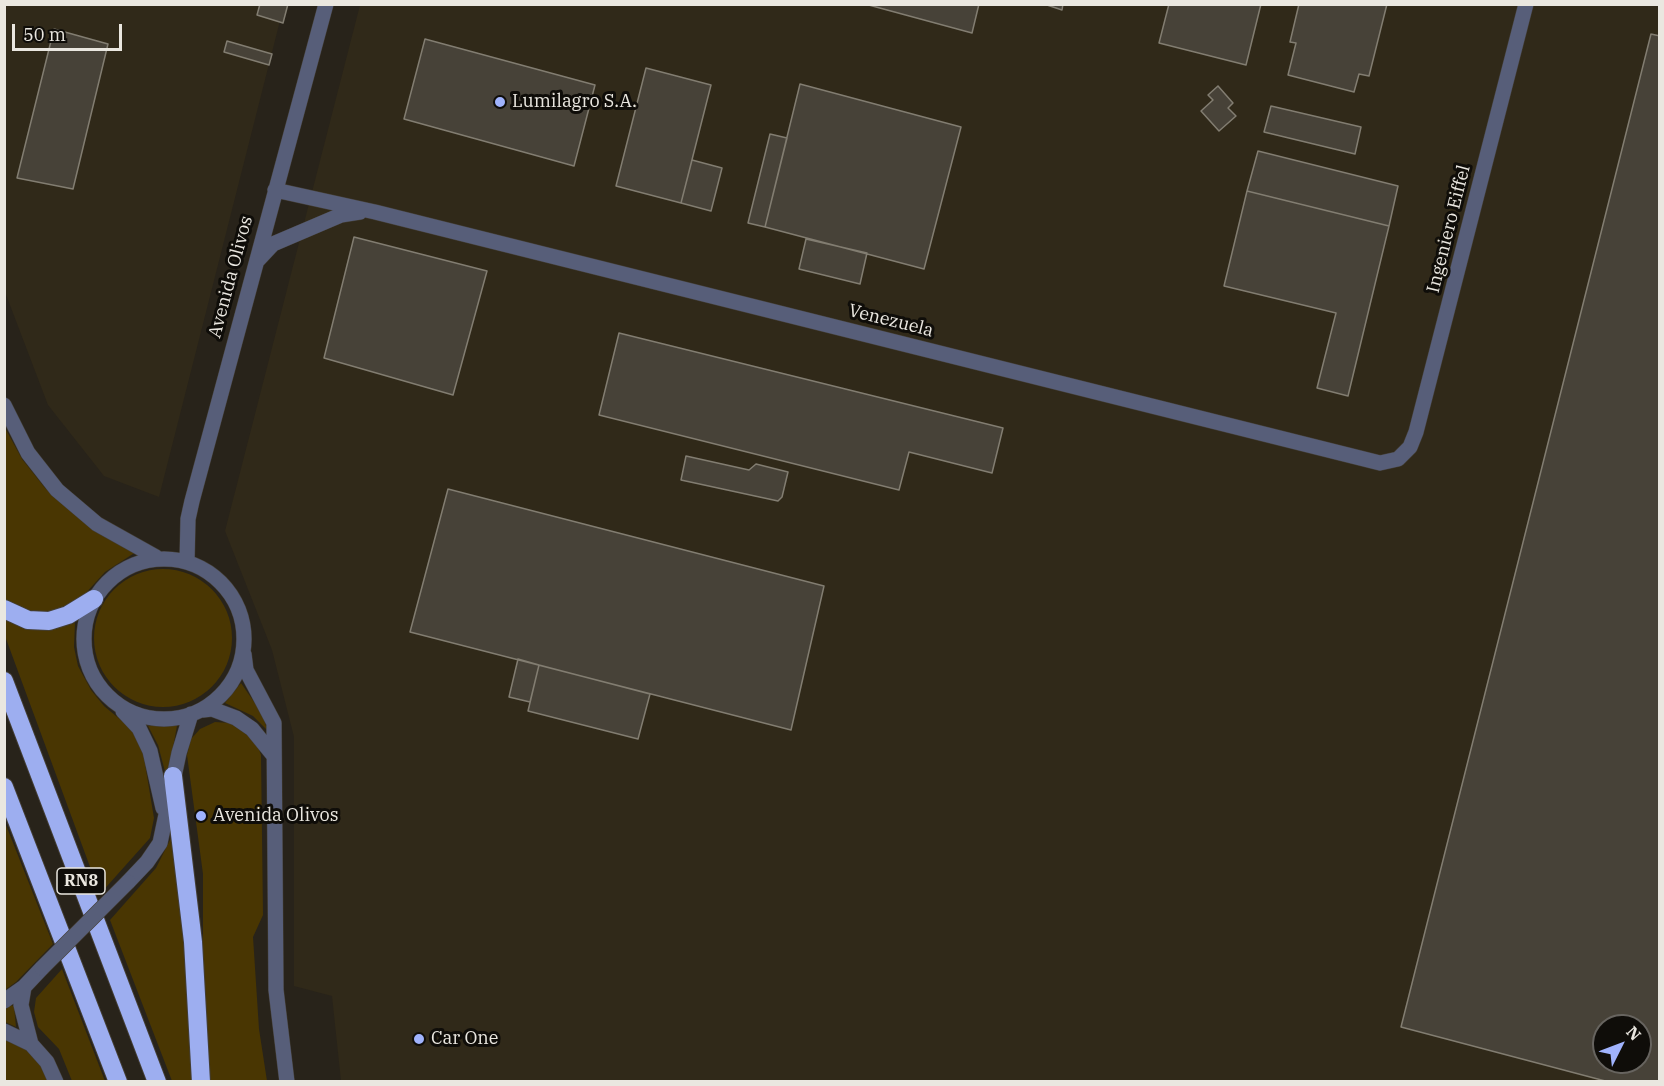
<!DOCTYPE html>
<html>
<head>
<meta charset="utf-8">
<style>
  body { margin:0 }
  #map { position:relative; width:1664px; height:1086px; overflow:hidden; background:#28231a; font-family:"IBM Plex Serif",serif }
  canvas { display:block }
  .frame { position:absolute; inset:0; border:6px solid #eae7e0; pointer-events:none }
  .north { position:absolute; left:1592px; top:1014px; width:60px; height:60px; box-sizing:border-box; background:#0f0d09; border:2px solid #67645f; border-radius:50%; rotate:48deg; font-size:16px; font-weight:700; line-height:24px; text-align:center; color:#eae7e0 }
  .north::after { content:''; display:block; margin:auto; width:21px; height:27px; background:#a0b3fd; clip-path:polygon(50% 0,100% 100%,50% 72%,0 100%) }
  .scale { position:absolute; left:12px; top:24px; width:110px; height:27px; box-sizing:border-box; border:3px solid #eae7e0; border-top:0; padding-left:8px; font-size:18px; line-height:21px; white-space:nowrap; color:#eae7e0; -webkit-text-stroke:4px #0f0d09; paint-order:stroke }
</style>
</head>
<body>
<div id="map">
<canvas width="1664" height="1086"></canvas>
<div class="frame"></div>
<div class="north">N</div>
<div class="scale">50 m</div>
</div>
<script>
const g = document.querySelector('canvas').getContext('2d');
g.lineJoin = 'round';
function fillPath(path, color) {
  g.fillStyle = color;
  g.fill(path, 'evenodd');
}
function shape(rows) {
  const path = new Path2D();
  for (const r of rows) {
    if (r.length === 3) {
      path.moveTo(r[0] + r[2], r[1]);
      path.arc(r[0], r[1], r[2], 0, 2 * Math.PI);
      continue;
    }
    path.moveTo(r[0], r[1]);
    for (let i = 2; i < r.length; i += 2) path.lineTo(r[i], r[i + 1]);
  }
  return path;
}
function stroke(path, color, width, dash) {
  g.strokeStyle = color;
  g.lineWidth = width;
  g.lineCap = dash ? 'butt' : 'round';
  g.setLineDash(dash || []);
  g.stroke(path);
}
function drawText(font, color, halo, rows, align = 'center') {
  g.font = font + ' "IBM Plex Serif",serif';
  g.lineWidth = 6;
  g.setLineDash([]);
  g.textBaseline = 'middle';
  g.strokeStyle = halo;
  g.fillStyle = color;
  for (const [text, x, y, turn = 0] of rows) {
    g.save();
    g.translate(x, y);
    g.rotate((+turn || 0) * Math.PI / 180);
    g.textAlign = isNaN(turn) ? turn : align;
    if (halo) g.strokeText(text, 0, 0);
    g.fillText(text, 0, 0);
    g.restore();
  }
}
fillPath(shape([
  [5,5,284,5,159,497,104,476,48,405,5,292],
  [360,5,1659,5,1659,1081,341,1081,332,996,294,986,294,737,272,650,225,531],
  [1604,1026,1640,1026,1640,1062,1604,1062]
]), '#302919');
fillPath(shape([
  [4,426,22,459,45,488,75,515,103,536,136,552,105,572,74,606,61,612,25,614,5,601],
  [163,638,69],
  [5,618,33,630,49,630,75,623,74,647,78,666,91,690,104,706,134,731,143,752,154,818,150,838,100,894,5,636],
  [241,683,261,712,268,731,253,716,225,703],
  [215,722,230,723,256,741,261,755,263,915,253,937,259,1029,267,1081,210,1081,203,964,203,874,187,755,191,739,200,729],
  [148,726,177,726,167,779,158,745],
  [4,820,53,944,16,982,5,990],
  [176,828,196,1081,172,1081,110,920,156,868],
  [62,969,105,1081,72,1081,59,1049,38,1027,34,1012,36,998],
  [10,1005,14,1006,16,1027,5,1022,5,1010],
  [5,1039,23,1047,38,1060,50,1082,5,1082]
]), '#493602');
const building = shape([
  [260,4,288,4,283,23,257,15,260,4],
  [865,4,979,4,972,33,865,4],
  [1044,4,1063,4,1062,10,1044,4],
  [1169,4,1261,4,1246,65,1159,43,1169,4],
  [1299,4,1387,4,1369,76,1359,74,1354,92,1288,75,1296,43,1290,42,1299,4],
  [54,29,108,44,73,189,17,178,54,29],
  [1651,34,1660,36,1660,1082,1609,1082,1401,1027,1651,34],
  [1604,1026,1640,1026,1640,1062,1604,1062,1604,1026],
  [425,39,595,85,574,166,404,119,425,39],
  [227,41,272,54,269,65,224,52,227,41],
  [646,68,711,85,681,203,616,186,646,68],
  [800,84,961,127,924,269,765,227,800,84],
  [1218,86,1233,103,1228,108,1236,116,1219,131,1201,111,1213,100,1208,95,1218,86],
  [1271,106,1361,127,1355,154,1264,132,1271,106],
  [770,134,787,138,765,227,748,223,770,134],
  [1258,151,1398,186,1389,226,1247,191,1258,151],
  [692,160,722,168,711,211,681,203,692,160],
  [1247,191,1389,226,1348,396,1317,388,1336,313,1224,286,1247,191],
  [354,237,487,271,453,395,324,358,354,237],
  [806,239,867,253,860,284,799,269,806,239],
  [619,333,1003,428,992,473,909,452,899,490,599,415,619,333],
  [686,456,749,470,756,464,788,472,782,497,778,501,681,480,686,456],
  [448,489,824,586,791,730,410,632,448,489],
  [518,659,539,665,530,702,509,697,518,659],
  [539,665,650,694,638,739,528,711,539,665]
]);
fillPath(building, '#474238');
stroke(building, '#827d71', 1.5);
const tertiary = shape([
  [275,190,375,212,1380,463,1398,459,1410,447,1416,432,1526,4],
  [257,261,273,244,341,215,360,212],
  [4,405,28,453,57,490,97,524,156,557],
  [164,639,80],
  [187,562,188,519,192,501,326,4],
  [244,654,246,670,274,723,276,990,287,1082],
  [203,710,212,709,236,718,252,729,274,756],
  [123,711,139,728,150,751,163,808],
  [128,882,147,862,160,843,179,753,191,714],
  [24,987,21,1005,31,1044],
  [4,1001,24,987,42,968],
  [4,1031,31,1044,47,1062,56,1082]
]);
const motorway = shape([
  [4,609,28,620,49,621,68,615,94,599],
  [4,681,157,1082],
  [173,776,193,942,201,1082],
  [4,787,118,1082]
]);
stroke(tertiary, '#433e36', 16);
stroke(motorway, '#433e36', 20);
stroke(tertiary, '#575e79', 15);
stroke(motorway, '#9daef0', 18);
const tertiaryBridge = shape([
  [42,968,128,882]
]);
stroke(tertiaryBridge, '#433e36', 16, []);
stroke(tertiaryBridge, '#575e79', 15);
for (const [x, y, r, color] of [
  [500,102,6,"#a0b3fd"],
  [201,816,6,"#a0b3fd"],
  [419,1039,6,"#a0b3fd"]
]) {
  const dot = new Path2D();
  dot.arc(x, y, r, 0, 2 * Math.PI);
  g.fillStyle = color;
  g.fill(dot);
  stroke(dot, '#0f0d09', 2);
}
for (const [x, y, w] of [
  [81,881,48]
]) {
  const box = new Path2D();
  box.roundRect(x - w / 2, y - 13, w, 26, 4.5);
  g.fillStyle = '#0f0d09';
  g.fill(box);
  stroke(box, '#eae7e0', 1.5);
}
drawText('bold 16px', '#eae7e0', null, [
  ["RN8",81,881]
]);
drawText('18px', '#eae7e0', '#0f0d09', [
  ["Lumilagro S.A.",512,102],
  ["Avenida Olivos",213,816],
  ["Car One",431,1039]
], 'left');
drawText('18px', '#eae7e0', '#0f0d09', [
  ["Ingeniero Eiffel",1449,229,-76],
  ["Avenida Olivos",231,277,-75],
  ["Venezuela",891,321,14]
]);
</script>
</body>
</html>
